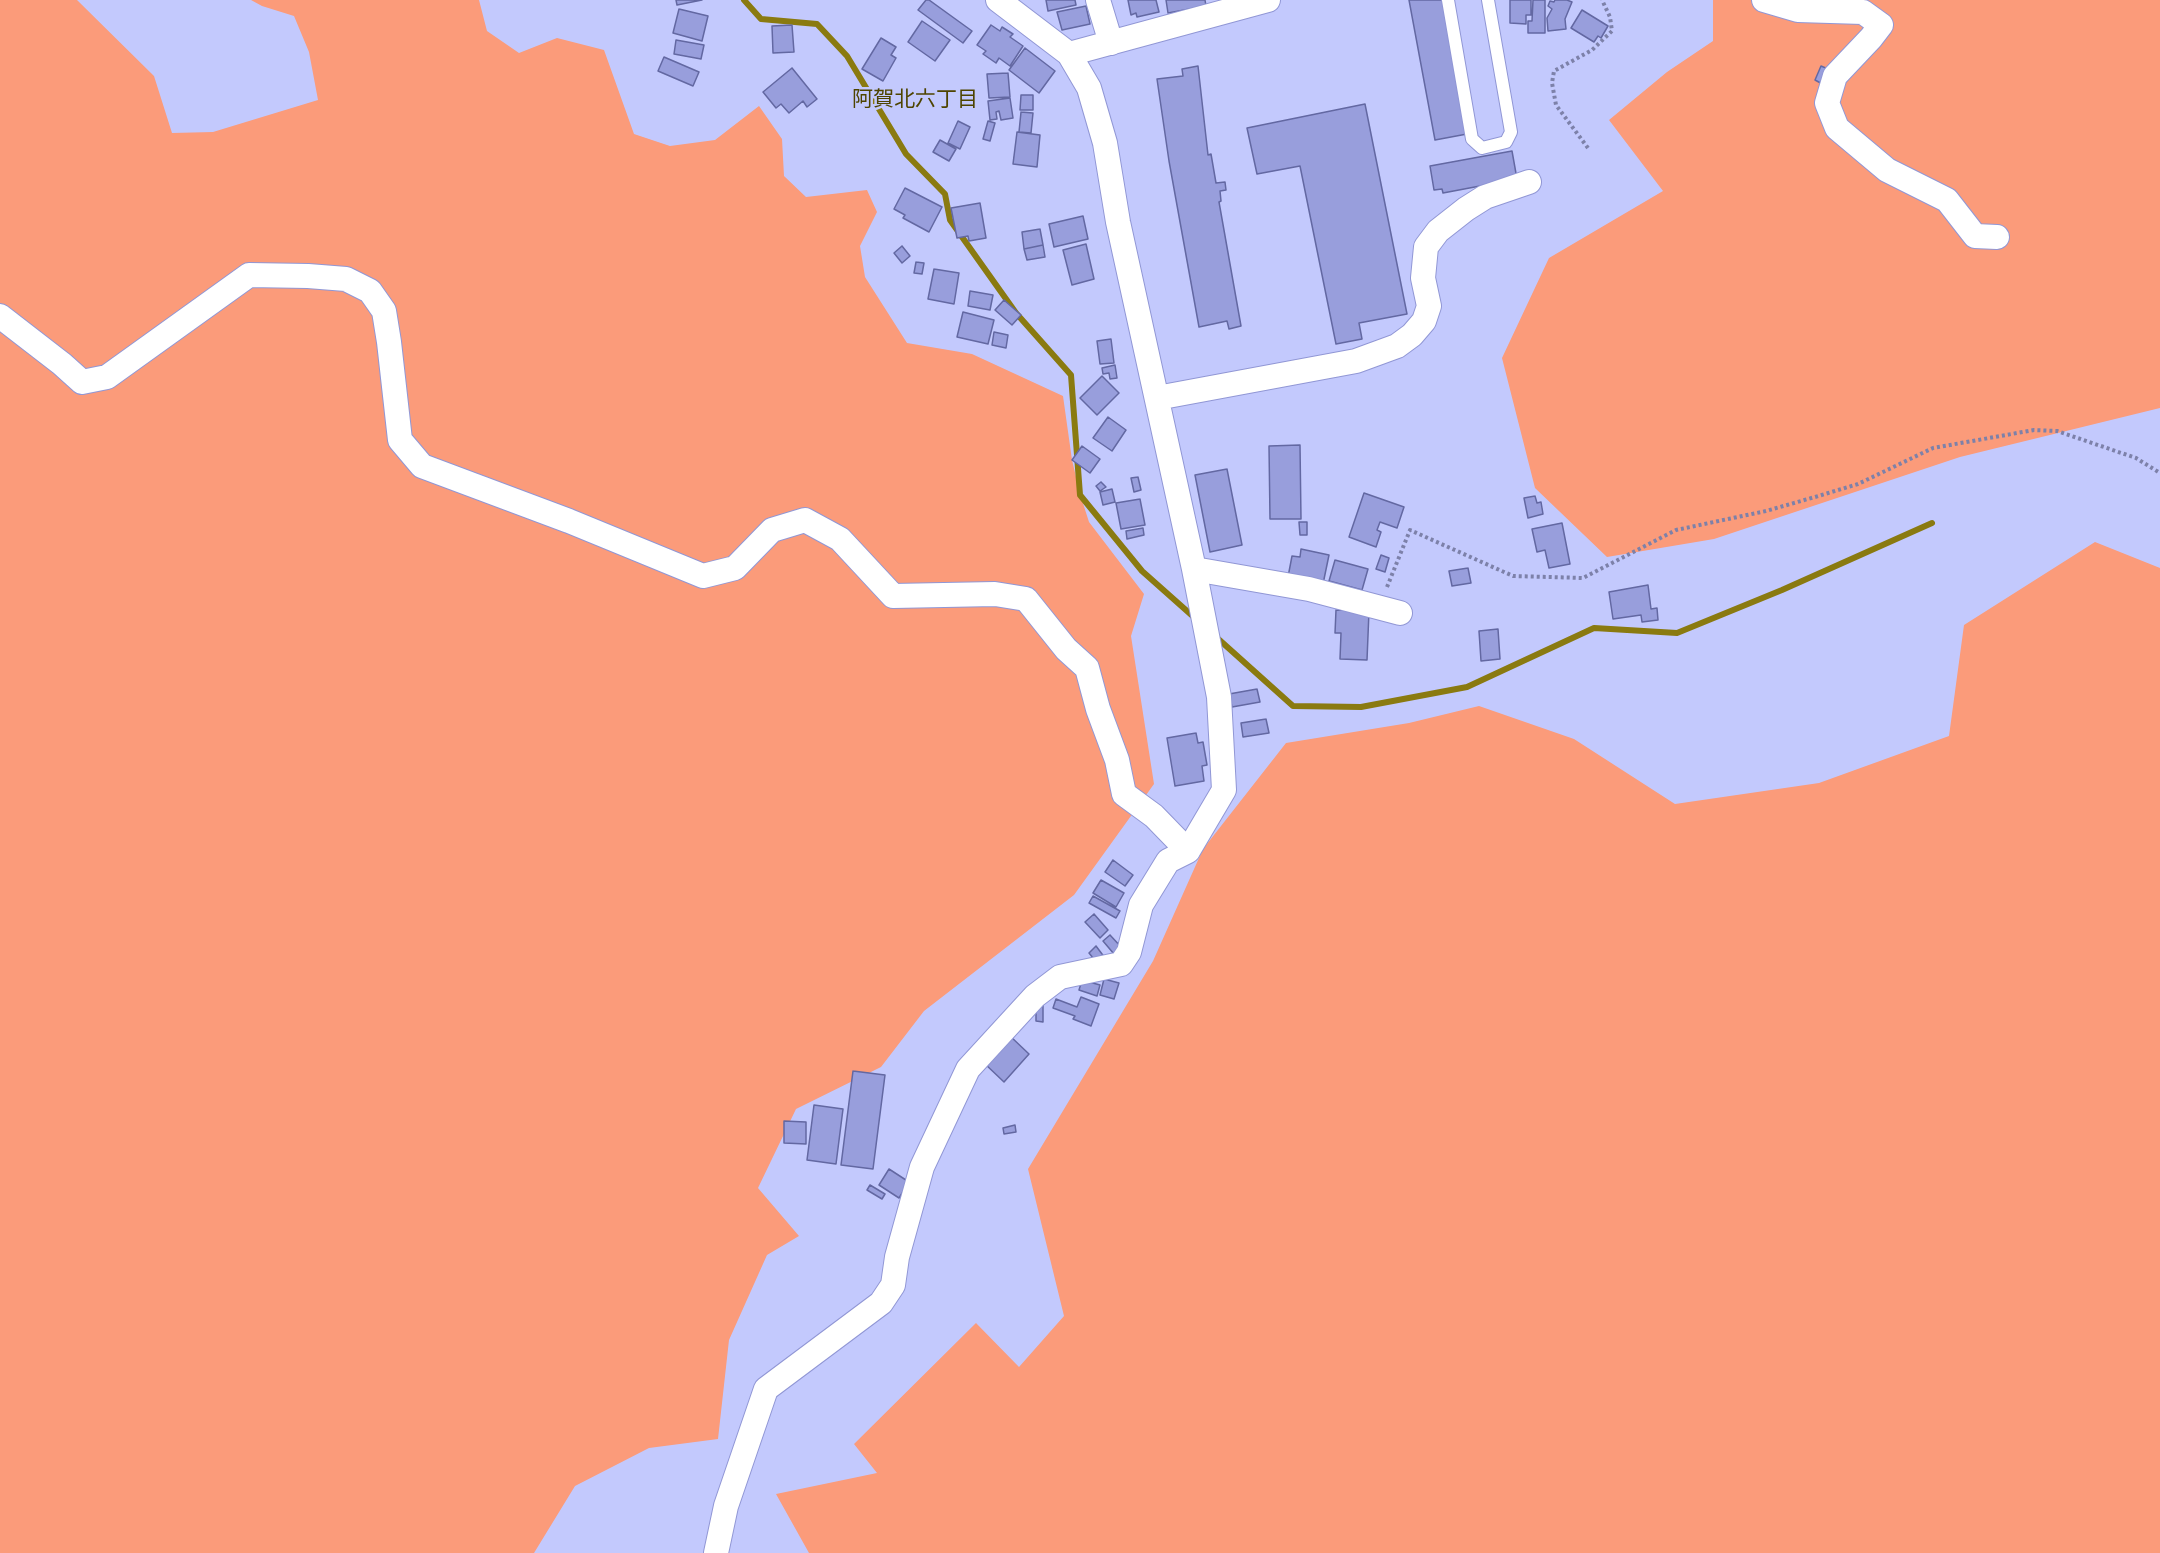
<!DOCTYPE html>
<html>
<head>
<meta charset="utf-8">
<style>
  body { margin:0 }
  canvas { display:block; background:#c3c9fd }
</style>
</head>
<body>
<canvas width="2160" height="1553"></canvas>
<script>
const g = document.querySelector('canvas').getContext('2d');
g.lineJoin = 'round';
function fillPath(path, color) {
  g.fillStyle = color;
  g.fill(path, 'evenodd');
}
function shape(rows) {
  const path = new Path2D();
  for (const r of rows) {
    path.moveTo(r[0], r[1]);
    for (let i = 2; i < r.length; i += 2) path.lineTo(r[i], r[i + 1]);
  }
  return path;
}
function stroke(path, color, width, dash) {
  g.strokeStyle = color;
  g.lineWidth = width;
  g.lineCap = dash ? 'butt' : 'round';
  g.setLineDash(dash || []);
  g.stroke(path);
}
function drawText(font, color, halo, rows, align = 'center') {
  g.font = font + ' "Asap Condensed","Noto Sans JP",sans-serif';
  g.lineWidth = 5;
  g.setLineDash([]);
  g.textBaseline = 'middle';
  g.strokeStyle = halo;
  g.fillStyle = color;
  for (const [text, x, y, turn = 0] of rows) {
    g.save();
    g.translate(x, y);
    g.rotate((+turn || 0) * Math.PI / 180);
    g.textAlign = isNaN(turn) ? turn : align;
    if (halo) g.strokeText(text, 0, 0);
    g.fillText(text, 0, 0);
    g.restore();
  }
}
fillPath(shape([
  [0,0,77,0,154,76,172,133,213,132,318,100,309,52,294,16,262,6,251,0,479,0,487,31,519,53,557,38,604,50,634,134,670,146,715,140,759,106,782,139,784,176,806,197,867,190,877,212,860,246,865,277,907,343,972,354,1063,396,1072,460,1080,494,1089,522,1144,594,1131,636,1154,784,1074,895,924,1011,881,1067,796,1109,758,1188,799,1236,767,1255,729,1340,718,1439,649,1448,575,1486,534,1553,0,1553],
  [1713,0,2160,0,2160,408,1960,457,1714,539,1607,557,1535,488,1502,358,1549,258,1663,191,1609,120,1667,72,1713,41],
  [2095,542,2160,568,2160,1553,809,1553,776,1494,877,1473,854,1444,976,1323,1019,1367,1064,1316,1028,1169,1153,961,1203,849,1286,743,1409,723,1479,706,1574,739,1675,804,1819,783,1949,736,1964,625]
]), '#fb9b7a');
stroke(shape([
  [744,0,761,19,817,24,847,56,906,154,945,194,950,220,1016,313,1071,375,1080,495,1142,571,1196,619],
  [1215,636,1293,706,1361,707,1467,687,1594,628,1677,633,1782,590,1932,523]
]), '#8a7a10', 6);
const building = shape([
  [676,0,702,0,677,5,676,0],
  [926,0,929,0,972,31,963,43,918,10,926,0],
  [1046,0,1075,0,1076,5,1048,11,1046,0],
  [1128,0,1156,0,1159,12,1137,17,1136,13,1131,15,1128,0],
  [1166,0,1205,0,1206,6,1168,13,1166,0],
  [1409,0,1443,0,1467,134,1435,140,1409,0],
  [1510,0,1531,0,1531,15,1526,15,1526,24,1510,23,1510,0],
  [1533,0,1545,0,1545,33,1528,33,1528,21,1532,21,1533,0],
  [1555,0,1567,0,1572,2,1565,19,1566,29,1548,31,1547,18,1552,9,1548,6,1550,1,1554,2,1555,0],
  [1086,6,1090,24,1062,30,1057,12,1086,6],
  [679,9,708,16,702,41,673,33,679,9],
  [1582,10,1608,26,1601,38,1598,36,1594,42,1571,28,1582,10],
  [922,21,950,40,935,61,908,42,922,21],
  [792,25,794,52,773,53,772,26,792,25],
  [991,25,1000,31,1002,27,1013,34,1010,37,1023,46,1010,66,999,58,996,63,983,54,986,51,977,45,991,25],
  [881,38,896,47,891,55,896,58,883,81,862,69,881,38],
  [676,40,704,45,701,59,674,54,676,40],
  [1025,48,1055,71,1039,93,1009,70,1025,48],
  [664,57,699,72,693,86,658,71,664,57],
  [1198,66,1208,155,1211,154,1216,183,1225,182,1226,190,1220,191,1221,201,1219,202,1241,326,1229,329,1227,321,1199,327,1169,161,1157,79,1183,76,1182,69,1198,66],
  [1821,66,1833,71,1826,86,1815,80,1821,66],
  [792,68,817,99,807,107,803,101,789,113,781,104,776,108,763,92,792,68],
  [1008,73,1010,97,989,98,987,74,1008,73],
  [1021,95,1033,95,1033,110,1020,110,1021,95],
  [1010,98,1013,118,1001,120,999,111,996,112,997,119,990,120,988,101,1010,98],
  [1365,104,1407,314,1359,323,1362,339,1336,344,1300,166,1257,174,1247,128,1365,104],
  [1021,112,1033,113,1031,133,1019,132,1021,112],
  [958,121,970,127,960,149,948,143,958,121],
  [988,121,995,123,990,141,983,139,988,121],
  [1017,132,1040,135,1037,167,1013,164,1017,132],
  [940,140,956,149,949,161,933,152,940,140],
  [1512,151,1517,179,1443,193,1442,189,1434,190,1430,166,1512,151],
  [905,188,942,207,929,232,903,218,905,215,894,209,905,188],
  [980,203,986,238,969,241,968,236,957,238,951,208,980,203],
  [1083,216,1088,239,1054,247,1049,224,1083,216],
  [1040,229,1043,245,1024,249,1022,232,1040,229],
  [1086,244,1094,279,1072,285,1063,250,1086,244],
  [1043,245,1045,257,1027,260,1024,249,1043,245],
  [902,246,910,256,902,263,894,253,902,246],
  [916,262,924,263,922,274,914,273,916,262],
  [934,269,959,273,954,304,928,299,934,269],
  [970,291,993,295,990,310,968,306,970,291],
  [1004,300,1021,315,1012,325,995,310,1004,300],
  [963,312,994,320,988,344,957,337,963,312],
  [994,332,1008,335,1006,348,992,345,994,332],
  [1111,339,1114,363,1100,364,1097,341,1111,339],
  [1115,365,1117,378,1110,379,1109,373,1103,374,1102,368,1115,365],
  [1102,376,1119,393,1097,415,1080,398,1102,376],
  [1108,417,1126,430,1112,451,1093,438,1108,417],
  [1300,445,1301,519,1270,519,1269,446,1300,445],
  [1082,446,1100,459,1090,473,1072,460,1082,446],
  [1227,469,1242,545,1210,552,1195,475,1227,469],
  [1138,477,1141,490,1134,492,1131,478,1138,477],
  [1101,482,1106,487,1100,491,1096,486,1101,482],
  [1112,489,1115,502,1103,505,1100,492,1112,489],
  [1364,493,1404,507,1397,528,1380,522,1377,530,1381,532,1376,547,1349,537,1364,493],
  [1535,496,1537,503,1541,502,1543,514,1528,518,1524,498,1535,496],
  [1140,499,1145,525,1121,529,1116,503,1140,499],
  [1299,522,1307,522,1307,535,1300,535,1299,522],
  [1562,523,1570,564,1549,568,1545,550,1537,552,1532,529,1562,523],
  [1143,528,1144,535,1127,539,1126,531,1143,528],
  [1301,549,1329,555,1323,584,1288,577,1292,556,1300,557,1301,549],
  [1381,555,1389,558,1385,572,1376,569,1381,555],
  [1335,560,1368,569,1362,590,1329,581,1335,560],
  [1468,568,1471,583,1452,586,1449,571,1468,568],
  [1648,585,1651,609,1657,608,1658,620,1642,622,1641,615,1613,619,1609,592,1648,585],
  [1336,610,1369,611,1367,660,1340,659,1341,633,1335,633,1336,610],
  [1498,629,1500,659,1481,661,1479,631,1498,629],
  [1257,689,1260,702,1232,707,1229,694,1257,689],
  [1266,719,1269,733,1243,737,1241,723,1266,719],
  [1196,733,1198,743,1203,742,1207,765,1202,766,1204,781,1175,786,1167,738,1196,733],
  [1113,860,1133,875,1125,886,1105,872,1113,860],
  [1101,880,1124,893,1116,907,1093,893,1101,880],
  [1093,896,1120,911,1116,918,1089,903,1093,896],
  [1094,914,1108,930,1100,938,1085,922,1094,914],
  [1110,935,1122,948,1114,954,1103,941,1110,935],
  [1096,946,1105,958,1098,964,1089,953,1096,946],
  [1104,979,1119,983,1114,999,1100,995,1104,979],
  [1082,980,1100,985,1097,996,1079,990,1082,980],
  [1081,997,1099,1004,1091,1026,1073,1019,1075,1016,1053,1008,1056,999,1077,1007,1081,997],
  [1036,1005,1043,1005,1043,1022,1036,1021,1036,1005],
  [1009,1035,1029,1054,1004,1082,984,1063,1009,1035],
  [853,1071,885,1075,873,1169,841,1165,853,1071],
  [814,1105,843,1109,836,1164,807,1160,814,1105],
  [784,1121,806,1122,806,1144,784,1143,784,1121],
  [1015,1125,1016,1132,1004,1134,1003,1128,1015,1125],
  [889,1169,909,1182,899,1198,879,1185,889,1169],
  [870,1185,885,1194,882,1199,867,1190,870,1185]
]);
fillPath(building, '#989edc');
stroke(building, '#6368a2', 1.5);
const lane = shape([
  [1448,0,1472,139,1482,148,1506,142,1511,132,1488,0]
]);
const street = shape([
  [1098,0,1111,43],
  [1764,0,1798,10,1863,12,1881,25,1871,38,1835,76,1827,103,1837,128,1887,170,1947,200,1975,236,1997,237],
  [1069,54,1268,0],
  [0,316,62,364,82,382,107,377,249,275,308,276,346,279,370,291,384,311,389,342,400,440,422,466,569,521,703,576,735,568,772,530,805,520,840,539,893,596,995,594,1026,599,1066,649,1087,668,1098,709,1117,760,1124,794,1154,816,1188,851],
  [1157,398,1356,361,1397,346,1412,335,1424,321,1429,306,1423,278,1426,247,1438,231,1466,209,1485,197,1529,182],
  [1194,569,1309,589,1400,613],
  [716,1553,726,1506,766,1389,881,1303,893,1285,897,1257,922,1167,968,1069,1035,996,1060,977,1121,964,1129,952,1141,905,1168,861,1188,851,1224,790,1219,697,1194,569,1118,222,1105,143,1089,88,1069,54,998,0]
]);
stroke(lane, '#9197d5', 14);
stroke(street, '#9197d5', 26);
stroke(shape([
  [1588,148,1556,105,1552,83,1554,71,1592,50,1612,31,1610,17,1602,0],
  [1387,587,1410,530,1513,576,1583,578,1676,530,1766,511,1815,497,1858,484,1933,448,2034,430,2057,431,2136,458,2160,473]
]), '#7d81a9', 4, [3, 3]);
stroke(lane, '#fff', 12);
stroke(street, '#fff', 24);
drawText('21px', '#4e4400', '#c3c9fd', [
  ["阿賀北六丁目",915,99]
]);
</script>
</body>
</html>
